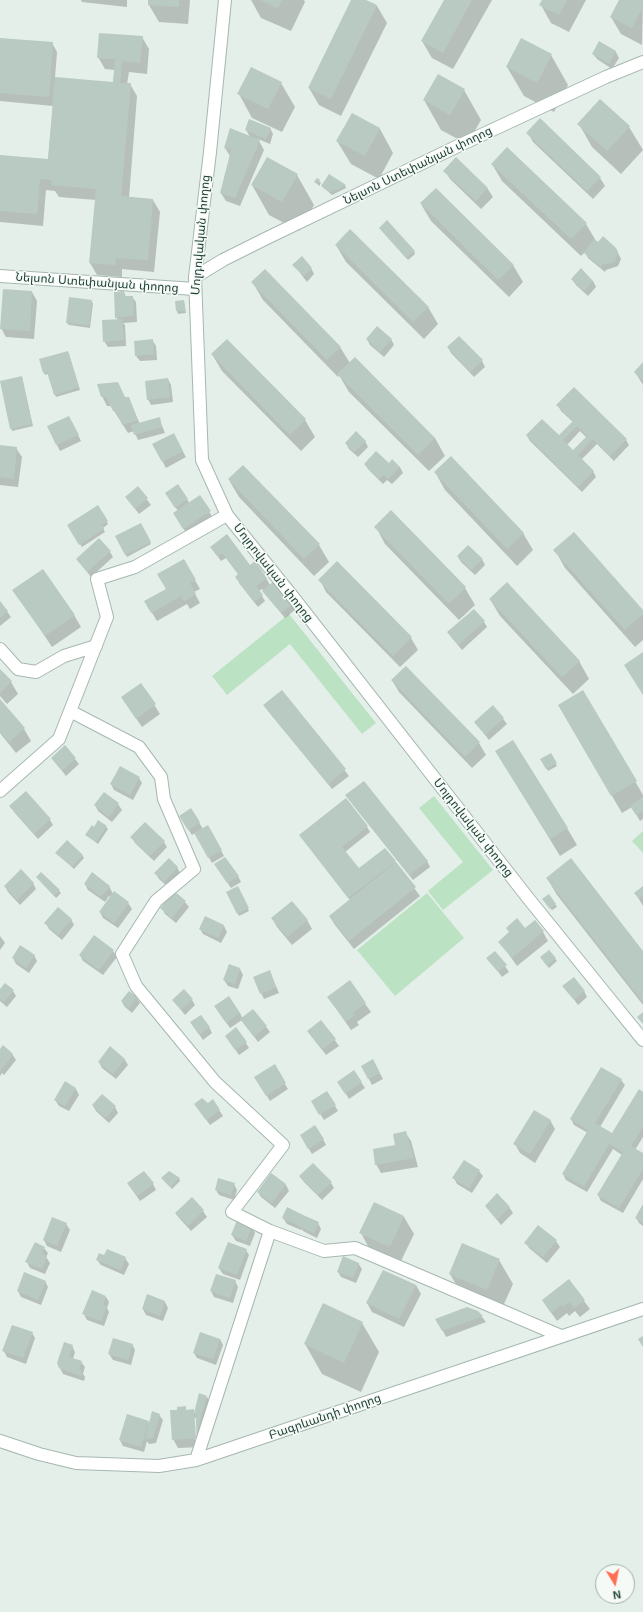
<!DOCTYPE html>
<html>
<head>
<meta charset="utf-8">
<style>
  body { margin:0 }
  #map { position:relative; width:643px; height:1612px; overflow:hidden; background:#e4efe9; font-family:Helvetica,sans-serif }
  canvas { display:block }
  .north { position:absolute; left:595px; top:1564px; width:40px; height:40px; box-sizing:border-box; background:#f5faf7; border:1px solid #a0b0aa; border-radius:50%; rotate:170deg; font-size:11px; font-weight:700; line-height:16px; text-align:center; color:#214237 }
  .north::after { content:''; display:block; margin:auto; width:14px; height:18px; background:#ff6e51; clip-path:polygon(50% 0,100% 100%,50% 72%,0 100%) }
</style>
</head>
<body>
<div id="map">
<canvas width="643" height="1612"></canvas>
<div class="north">N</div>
</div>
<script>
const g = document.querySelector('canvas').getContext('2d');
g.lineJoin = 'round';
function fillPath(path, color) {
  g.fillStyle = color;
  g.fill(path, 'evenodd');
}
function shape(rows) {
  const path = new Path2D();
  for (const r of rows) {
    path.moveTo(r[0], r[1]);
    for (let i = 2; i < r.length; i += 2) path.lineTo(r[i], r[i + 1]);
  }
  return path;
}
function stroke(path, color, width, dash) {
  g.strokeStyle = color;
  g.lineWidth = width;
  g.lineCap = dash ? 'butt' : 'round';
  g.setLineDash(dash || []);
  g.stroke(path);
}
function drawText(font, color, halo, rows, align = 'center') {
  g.font = font + ' Helvetica,"Noto Sans Armenian",sans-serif';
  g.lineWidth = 3;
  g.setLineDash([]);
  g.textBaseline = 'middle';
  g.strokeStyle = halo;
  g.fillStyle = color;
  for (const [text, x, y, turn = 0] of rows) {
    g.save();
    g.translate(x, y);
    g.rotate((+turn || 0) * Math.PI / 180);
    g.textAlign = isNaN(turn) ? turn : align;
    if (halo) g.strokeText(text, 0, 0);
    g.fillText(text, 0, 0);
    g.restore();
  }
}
fillPath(shape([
  [289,614,376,723,362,734,290,644,227,695,212,676],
  [434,796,493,870,443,910,428,891,463,862,419,808],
  [643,831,643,853,632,841],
  [427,893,464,938,395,996,357,950]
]), '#bbe2c2');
fillPath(shape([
  [81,0,127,0,127,7,82,2],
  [149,0,190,0,188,24,159,22,149,5],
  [251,0,304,0,305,2,291,31,261,18],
  [352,0,364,0,377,6,387,23,341,116,319,105,309,88],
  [445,0,492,0,453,69,432,58,422,41],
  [543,0,586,0,569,32,551,23,541,5],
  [620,0,643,0,642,45,621,34,611,17],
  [142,37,149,49,147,74,129,72,127,84,130,84,137,96,129,198,153,200,160,212,154,272,122,269,122,277,97,275,90,263,96,200,59,197,55,191,46,190,43,226,0,222,0,156,48,160,53,106,0,101,0,39,52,43,57,52,55,78,113,83,115,70,105,69,98,57],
  [600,43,616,52,619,58,612,69,597,59,593,54],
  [551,55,568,85,554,112,524,96,507,67],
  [281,83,295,107,282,132,252,118,239,94],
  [464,90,481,120,467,144,441,130,424,100],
  [352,114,380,129,393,153,379,179,351,164,337,141],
  [579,124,629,127,643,150,621,174,592,147],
  [270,128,273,134,270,144,258,139,264,150,240,206,226,201,221,193,230,156,225,148,250,137,246,130],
  [528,133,600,178,605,186,593,199,533,142],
  [492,164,586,224,596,241,616,249,621,259,618,266,606,270,605,272,588,258,585,252,581,256,502,181],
  [445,171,487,188,493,197,481,209,450,179],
  [297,175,314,205,299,231,269,215,252,185],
  [319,181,321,183,319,186,316,182],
  [345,185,346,188,332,195,322,186],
  [421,204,513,265,523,282,509,297,431,221],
  [382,230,414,251,415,254,408,260],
  [336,245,428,307,438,324,424,339,346,262],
  [294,265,311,268,314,274,307,282],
  [572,279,593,281,596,287,588,296,576,285],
  [253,283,340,347,350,363,435,438,445,456,429,471,349,392,339,375,338,377,263,300],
  [32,292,37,301,34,339,6,337,1,328],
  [124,292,126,297,132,297,136,302,137,322,123,323,125,325,126,346,108,347,104,341,118,320,116,317],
  [91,301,93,303,90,328,69,325,67,323],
  [184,301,186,313,178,314,177,311],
  [367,339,391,339,394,345,384,357,370,345],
  [153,341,156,346,157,360,140,361,136,356],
  [448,347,482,361,485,367,474,377,451,353],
  [69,354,80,390,56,397,48,374,45,375,44,373],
  [212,354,305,420,315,437,301,451,222,371],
  [643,364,643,385,635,372],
  [22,377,33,426,12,431,11,428],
  [168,379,171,385,173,402,151,405,148,399],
  [102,396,128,398,140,424,159,418,165,433,138,440,134,431,128,433,111,406,107,406],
  [558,405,626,440,629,445,614,461,597,444,581,460,593,471,596,477,582,492,530,441,527,436,559,437,573,422,561,411],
  [580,431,587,438,573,451,567,445],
  [72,423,81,441,60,451,48,427],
  [173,434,186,457,166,468,154,445],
  [365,441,368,447,358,457,349,449,346,443],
  [0,446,16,448,22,457,18,487,0,485],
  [365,464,389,464,400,467,403,473,392,484,387,480,383,484,368,469],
  [435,472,523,533,533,550,517,566,445,490],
  [229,480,319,545,329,562,314,576,239,497],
  [138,488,151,505,139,514,126,497],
  [200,497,213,518,187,534,177,519,178,511,170,499,187,499,190,504],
  [97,507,108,524,103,528,105,532,82,547,68,526],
  [140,524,151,544,127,557,116,537],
  [376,527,465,588,475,605,459,620,385,544],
  [211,547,250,566,266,578,270,585,292,604,295,610,285,618,267,596,262,589,259,591,265,601,258,607,239,583,239,575,226,558,221,561],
  [555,550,643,612,643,640,635,647,565,568],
  [110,552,113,557,91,577,77,559],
  [458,557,482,559,485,565,475,575,461,562],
  [183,560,200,589,194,592,200,603,190,609,187,604,157,621,145,601,167,589],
  [337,563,411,638,418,650,400,667,326,592,320,580],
  [14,590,74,615,81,627,52,647],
  [490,599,579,661,589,679,573,694,500,616],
  [0,602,11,617,0,626],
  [484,622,487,627,462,650,448,633],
  [405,667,479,743,486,755,472,768,399,692,392,680],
  [0,670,11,682,18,694,7,704,0,696],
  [141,684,160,714,142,727,122,698],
  [282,691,349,776,332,789,268,711],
  [583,691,643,795,643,819,640,821,632,807,622,813,559,705],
  [0,701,24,729,31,741,16,753,0,733],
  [493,706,507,724,489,740,475,722],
  [65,747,79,764,66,776,52,758],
  [496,751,567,828,577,845,560,856],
  [550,755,557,766,548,771,542,759],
  [139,778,142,783,133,800,114,790,111,784],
  [104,793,118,804,122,810,112,822,98,811,95,805],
  [350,801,427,861,430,867,413,880],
  [11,806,50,820,53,825,38,839,14,812],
  [191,809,203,829,208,827,224,856,212,863,195,833,192,835,183,822],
  [106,827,108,829,98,844,86,835,95,828],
  [367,827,370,832,345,852,359,870,395,862,420,896,354,949,335,925,330,917,350,900,300,835],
  [132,837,164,842,167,847,154,861,135,843],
  [57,853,82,855,84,858,74,869],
  [177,867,180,873,168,887,159,879,156,874],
  [219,870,238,876,241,882,231,888],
  [37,877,59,891,61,893,56,898],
  [547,878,643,952,643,1005,557,895],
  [33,883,36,889,20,905,8,892,5,886],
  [85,884,109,886,113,894,114,893,128,903,132,909,118,928,103,918,100,912,110,897,109,896,105,902,88,890],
  [643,887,643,906,637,896],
  [237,888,249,911,239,916,228,893],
  [185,902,189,907,176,923,165,914,162,908],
  [545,902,555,904,557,907,552,910],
  [272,918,307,920,312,929,292,945,277,927],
  [71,919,74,925,62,940,49,929,46,924],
  [224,926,227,932,221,943,203,934,200,929],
  [525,930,543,932,548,941,517,966,500,942],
  [0,936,5,943,0,950],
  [94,937,113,951,117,957,103,975,83,961,80,955],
  [549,951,557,961,549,968,543,960],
  [495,952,509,972,502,977,488,958],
  [34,955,37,961,29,973,16,964,13,958],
  [240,969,243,975,238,989,228,986,224,980],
  [272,977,279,993,264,999,261,993],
  [349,982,371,1012,357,1022,359,1025,351,1030,328,997],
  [564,986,584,991,587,997,578,1005],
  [0,991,13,991,16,996,7,1007,0,1001],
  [136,997,140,1003,132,1013,125,1007,122,1002],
  [173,1000,192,1000,195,1005,185,1015],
  [253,1010,270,1032,258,1042,242,1020,230,1028,219,1012,240,1013,243,1019],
  [321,1021,339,1046,326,1055,308,1031],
  [209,1027,212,1033,203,1040,195,1028],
  [229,1041,246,1043,249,1048,239,1055],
  [110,1048,125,1060,128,1065,116,1079,102,1068,99,1062],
  [0,1051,12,1054,16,1060,4,1075,2,1073,0,1076],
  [274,1066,288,1089,270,1101,255,1077],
  [362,1066,376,1066,383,1079,372,1085],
  [621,1080,625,1085,600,1127,612,1135,643,1093,643,1137,635,1150,643,1154,643,1179,623,1213,601,1201,598,1195,622,1155,613,1149,587,1192,566,1180,563,1174,588,1133,574,1125,571,1119],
  [361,1082,365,1088,349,1099,342,1087],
  [66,1083,76,1089,79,1095,69,1111,59,1106,55,1100],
  [327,1092,338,1111,324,1120,312,1101],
  [213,1101,223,1116,210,1125,199,1110],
  [93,1106,115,1107,118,1113,109,1123,96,1111],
  [550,1120,555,1129,535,1163,520,1153,515,1144],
  [405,1132,411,1141,418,1167,381,1173,376,1164,396,1146],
  [323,1139,326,1145,312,1154,304,1141],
  [479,1171,483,1176,472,1193,457,1184,454,1178],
  [272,1174,286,1185,289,1191,275,1208,261,1197,258,1192],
  [300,1177,331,1183,334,1188,322,1200,304,1182],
  [179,1178,180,1181,172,1189,164,1180],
  [128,1184,153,1184,156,1190,140,1201],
  [234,1184,237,1190,234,1200,219,1195,216,1190],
  [192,1199,203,1211,207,1217,191,1231,180,1219,176,1214],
  [374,1204,404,1217,414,1234,400,1263,370,1250,361,1233],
  [486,1206,509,1207,513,1213,501,1225],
  [643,1206,643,1226,639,1223,636,1218],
  [288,1209,318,1223,321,1229,317,1238,303,1231,302,1229,301,1230,287,1224,283,1218],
  [66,1224,70,1230,61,1252,47,1246,44,1240],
  [252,1227,255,1233,250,1246,236,1241,232,1235],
  [539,1227,556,1241,560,1247,547,1263,529,1248,526,1243],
  [44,1248,48,1253,46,1257,50,1263,45,1274,30,1268,27,1262],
  [246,1250,249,1255,240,1280,223,1274,219,1268],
  [105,1256,125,1258,129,1264,124,1275,101,1265,97,1260],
  [499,1260,513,1284,500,1313,464,1298,450,1274],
  [358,1263,362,1269,356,1283,341,1277,338,1272],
  [384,1271,416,1285,421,1294,404,1327,372,1312,367,1303],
  [25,1273,45,1281,48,1287,41,1305,21,1297,18,1291],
  [235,1281,238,1287,233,1303,214,1297,211,1291],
  [569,1281,590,1309,580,1317,575,1311,569,1316,567,1313,557,1321,543,1301],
  [106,1297,109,1302,107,1308,109,1312,104,1326,87,1320,84,1314],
  [165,1302,168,1308,163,1321,146,1315,143,1309],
  [478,1312,486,1322,446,1337,437,1319],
  [362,1323,379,1352,361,1392,322,1374,305,1344],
  [32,1333,35,1338,26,1364,7,1357,4,1351],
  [220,1339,223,1345,216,1365,197,1358,194,1353],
  [132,1344,135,1350,131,1365,113,1360,109,1354],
  [72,1346,75,1352,73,1359,81,1362,85,1367,83,1374,85,1377,84,1381,63,1374,60,1368],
  [207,1397,210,1402,201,1447,178,1448,173,1439,178,1411,185,1407,187,1411,194,1410,196,1415],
  [194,1418,196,1418,197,1443,195,1443],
  [159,1415,163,1420,156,1443,149,1444,147,1441,144,1452,123,1446,120,1440,148,1422,150,1424]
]), '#0003');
fillPath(shape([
  [148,0,179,0,179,7,148,5],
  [260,0,282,0,278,8],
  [351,0,366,0,377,5,331,99,308,88],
  [444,0,472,0,443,53,421,41],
  [542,0,567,0,559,15,539,5],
  [619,0,643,0,643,7,632,28,610,17],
  [99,33,143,36,140,63,122,61,120,83,131,83,121,196,153,199,148,260,116,258,115,265,89,263,96,189,51,185,52,180,40,179,37,214,0,211,0,155,48,159,55,77,113,82,115,59,97,58],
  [0,38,53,42,49,97,0,93],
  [521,38,552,54,537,83,506,67],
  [599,41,616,51,609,64,592,54],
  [251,67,282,82,268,109,237,94],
  [438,74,465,89,450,115,423,100],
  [600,99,630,126,607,151,577,124],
  [352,113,380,128,365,156,336,141],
  [540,118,601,177,587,191,526,133],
  [249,119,271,128,266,139,245,130],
  [230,128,260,140,235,198,220,193,231,150,224,148],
  [507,147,587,223,571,239,491,164],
  [267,157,298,174,282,202,251,185],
  [456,157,488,188,476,201,443,171],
  [329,174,346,185,330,193,321,186],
  [317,178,320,180,317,184,314,182],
  [436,188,514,265,498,280,420,203],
  [387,220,415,251,406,258,379,228],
  [350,229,429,307,413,322,335,245],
  [603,236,616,248,618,252,615,261,612,263,603,264,601,267,584,253,594,239,598,242],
  [302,256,312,268,304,276,292,265],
  [581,268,593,281,584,291,571,279],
  [265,269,341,347,327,360,251,282],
  [3,289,32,291,30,331,0,329],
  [124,291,124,296,133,296,134,316,115,318,114,292],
  [69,297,92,300,89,325,66,323],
  [184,300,185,311,176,311,175,301],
  [122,319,124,340,103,342,102,320],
  [377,326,392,339,380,352,366,339],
  [459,336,483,360,470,372,447,347],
  [153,339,154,354,135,356,134,341],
  [227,339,306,419,290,435,211,354],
  [68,351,79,387,54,395,47,372,43,373,39,359],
  [355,357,435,438,418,455,337,374],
  [643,362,643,381,634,372],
  [22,376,32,424,10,429,0,381],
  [168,378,170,397,147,400,145,381],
  [118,382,125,397,129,397,138,420,122,425,117,412,113,411,106,397,101,397,97,384],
  [574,387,627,439,610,456,593,439,578,455,594,471,578,487,526,435,542,419,559,435,573,421,556,405],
  [577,426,587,436,573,450,563,440],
  [69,416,79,435,56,445,47,426],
  [160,417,162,427,134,435,131,425],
  [356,431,366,441,354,452,345,443],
  [174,433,183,451,162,462,152,444],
  [0,445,17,447,14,479,0,477],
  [376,451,389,463,392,459,400,467,388,479,383,475,379,479,364,464],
  [451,456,524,533,507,549,434,472],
  [243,465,320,544,304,559,228,479],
  [178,484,188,499,175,508,165,493],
  [138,486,148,498,135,509,125,497],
  [200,495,211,511,183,529,173,513],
  [98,505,108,521,102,525,104,529,79,545,67,525],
  [391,510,466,587,449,604,374,527],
  [141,523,151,542,125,555,115,536],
  [574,532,643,610,643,614,625,630,553,550],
  [227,534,250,565,255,561,267,578,256,586,263,595,254,602,235,577,238,574,222,553,217,556,210,547],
  [99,538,111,551,87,572,76,559],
  [468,545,483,559,471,570,457,556],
  [184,559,196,580,190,583,196,594,184,601,181,596,151,613,144,601,166,589,157,574],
  [337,561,412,637,393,656,318,580],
  [43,569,75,615,45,636,12,590],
  [274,581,293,604,281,613,262,591],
  [507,582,580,661,562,677,489,599],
  [0,601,8,611,0,618],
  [474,609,485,621,458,645,447,632],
  [643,652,643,695,624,665],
  [406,666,480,742,465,757,391,680],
  [0,669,12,681,0,693],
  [141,683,156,704,136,719,121,697],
  [282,690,346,769,328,784,263,705],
  [583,690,637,781,611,796,558,705],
  [0,699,25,728,9,742,0,732],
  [493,705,504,718,485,735,474,722],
  [513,740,568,828,550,839,495,751],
  [65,745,76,758,62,771,51,758],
  [551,753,557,763,546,769,540,759],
  [120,766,140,777,130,795,110,784],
  [364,781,428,861,409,875,345,795],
  [26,791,51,819,34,834,9,806],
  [104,792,119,803,109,817,94,805],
  [643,797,643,811,636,815,630,806],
  [346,798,368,826,342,847,359,868,385,848,396,861,348,898,299,835],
  [191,808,200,822,188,830,179,816],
  [98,820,107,826,96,842,85,835,92,825,94,827],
  [145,822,165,841,150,856,130,837],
  [208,825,222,850,208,858,194,833],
  [67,840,83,855,72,867,55,853],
  [225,857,239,876,227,883,214,864],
  [169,858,178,867,164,882,154,873],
  [571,858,643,951,643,1002,546,878],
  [396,862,416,887,349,941,329,916],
  [21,869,34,883,17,900,4,886],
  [41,872,60,890,54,896,36,877],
  [92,872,110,886,101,897,84,884],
  [238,886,249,908,237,914,226,892],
  [643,886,643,896,639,899,634,893],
  [114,891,129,902,114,923,99,912],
  [174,891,186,901,172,918,160,908],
  [549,894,556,904,550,909,542,899],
  [292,901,308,920,287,937,271,918],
  [58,907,72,919,58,935,44,923],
  [205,916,224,925,218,938,199,929],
  [517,918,525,928,535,920,544,931,512,958,498,942,509,932,506,928],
  [94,935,114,950,99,970,79,955],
  [20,945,35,955,26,968,12,958],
  [549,950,556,958,547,966,540,957],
  [495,951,507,965,498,972,486,958],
  [229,964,240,968,235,984,223,980],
  [270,970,276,987,260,994,253,977],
  [574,977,585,991,574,1000,562,986],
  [350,980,366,1003,353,1013,355,1015,346,1022,327,997],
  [5,983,14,990,4,1002,0,999,0,989],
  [184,989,193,999,181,1010,172,1000],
  [129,991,137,997,129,1008,121,1001],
  [229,996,240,1013,226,1023,214,1006],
  [253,1009,267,1026,254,1037,240,1019],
  [643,1012,643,1024,637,1017],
  [201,1015,210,1027,199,1035,190,1022],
  [321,1020,336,1039,322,1050,307,1031],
  [236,1027,247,1042,235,1050,225,1036],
  [3,1045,13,1054,0,1071,0,1049],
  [110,1046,125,1059,113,1074,98,1062],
  [373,1059,380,1073,368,1079,361,1066],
  [275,1064,286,1083,266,1096,254,1077],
  [601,1067,622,1079,595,1123,612,1133,639,1089,643,1092,643,1127,631,1146,643,1153,643,1169,619,1208,597,1195,623,1152,609,1144,584,1187,562,1174,588,1130,570,1119],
  [354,1070,362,1082,345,1094,337,1082],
  [65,1081,76,1088,65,1106,54,1100],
  [327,1091,336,1105,319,1115,311,1101],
  [102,1094,116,1106,106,1118,92,1105],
  [202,1098,208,1103,213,1099,220,1110,206,1120,194,1104],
  [534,1110,551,1120,530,1154,513,1144],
  [315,1125,324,1139,308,1149,300,1135],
  [406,1131,414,1158,375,1165,373,1149,395,1145,393,1134],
  [464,1160,480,1170,469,1188,452,1178],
  [313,1163,332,1182,318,1195,299,1176],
  [144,1171,154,1183,137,1196,127,1183],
  [169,1171,180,1178,170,1187,161,1178],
  [271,1173,286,1184,272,1203,257,1192],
  [218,1178,235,1183,231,1195,215,1190],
  [497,1193,510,1207,497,1220,485,1206],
  [192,1197,204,1210,188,1226,175,1213],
  [374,1202,404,1216,390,1247,359,1233],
  [643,1204,643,1223,635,1218],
  [287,1207,303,1215,298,1225,282,1218],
  [303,1215,319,1222,314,1233,298,1226],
  [52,1217,67,1223,57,1246,43,1240],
  [237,1220,252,1226,246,1241,231,1235],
  [538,1225,557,1240,543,1257,524,1243],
  [35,1242,45,1247,42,1254,47,1256,42,1269,25,1262],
  [228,1242,247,1249,237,1275,218,1268],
  [462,1243,500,1259,487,1290,449,1274],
  [107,1249,126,1257,121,1270,96,1260,99,1253,104,1255],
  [343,1256,359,1263,353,1278,337,1272],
  [383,1270,416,1285,399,1319,366,1303],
  [24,1272,46,1281,38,1300,17,1291],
  [216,1274,236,1280,230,1298,210,1291],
  [569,1279,585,1300,574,1308,570,1302,563,1307,561,1305,551,1313,542,1300],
  [92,1290,106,1296,103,1305,107,1306,101,1321,82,1314],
  [147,1294,165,1301,160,1316,142,1309],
  [323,1303,363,1322,344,1363,304,1344],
  [467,1307,478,1311,483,1316,442,1331,435,1319],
  [12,1325,33,1332,23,1358,2,1351],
  [200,1332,220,1339,213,1359,193,1353],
  [643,1336,643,1347,638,1339],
  [113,1338,133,1344,128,1360,108,1354],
  [64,1342,73,1345,69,1357,82,1361,79,1370,82,1371,81,1376,59,1368,57,1363],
  [199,1393,207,1396,197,1432,195,1409],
  [186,1406,186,1410,194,1409,196,1438,172,1440,170,1410,177,1410,177,1407],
  [152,1411,160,1414,153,1438,145,1439],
  [127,1414,149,1421,141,1447,119,1440]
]), '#b9cac2');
const minor = shape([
  [225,0,210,152,195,277,202,460,227,515,293,597,528,898,643,1040],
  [0,276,195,289],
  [195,277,223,260,267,238,460,145,606,77,643,62],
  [0,649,18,669,36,672,64,656,96,646],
  [70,711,139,747,161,777,164,799,194,869,156,901,122,954,136,986,215,1082,283,1145,232,1212,270,1231,196,1460],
  [0,791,59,739,107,617,97,579,135,567,227,515],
  [270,1231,324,1251,355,1248,561,1336],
  [0,1441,39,1454,76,1463,159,1466,196,1460,643,1309]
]);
stroke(minor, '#a6b8b0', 14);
stroke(minor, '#fff', 12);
drawText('12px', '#214237', '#f5faf7', [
  ["Նելսոն Ստեփանյան փողոց",418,166,-26],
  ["Մոլդովական փողոց",201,235,-85],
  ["Նելսոն Ստեփանյան փողոց",97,283,4],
  ["Մոլդովական փողոց",273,573,52],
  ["Մոլդովական փողոց",473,828,52],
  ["Բագրևանդի փողոց",325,1417,-19]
]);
</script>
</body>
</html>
